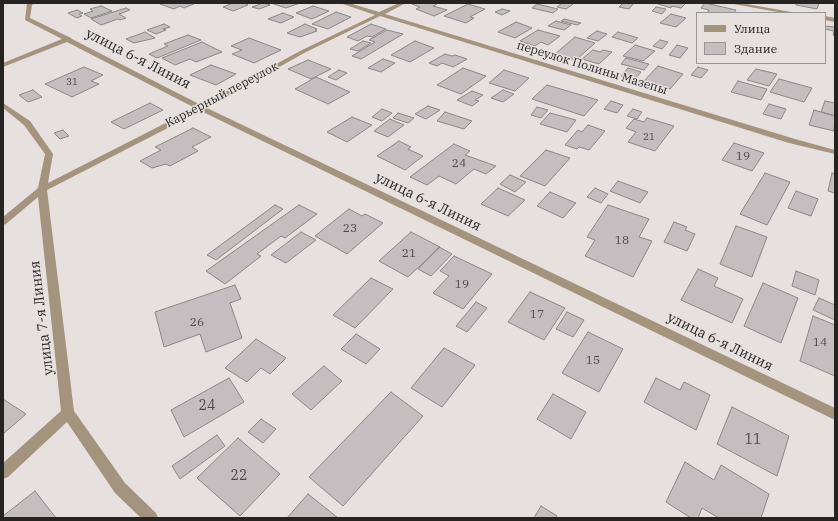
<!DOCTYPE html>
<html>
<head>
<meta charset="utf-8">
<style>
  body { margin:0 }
  #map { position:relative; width:838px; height:521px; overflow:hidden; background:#e6e1de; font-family:"IBM Plex Serif",serif }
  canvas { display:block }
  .frame { position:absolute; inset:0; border:4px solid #262423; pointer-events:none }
  .legend { position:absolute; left:696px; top:12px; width:130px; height:52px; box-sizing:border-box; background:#e6e1de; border:1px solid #999593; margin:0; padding:5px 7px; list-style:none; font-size:12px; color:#262423 }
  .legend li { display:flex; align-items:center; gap:8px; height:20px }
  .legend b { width:20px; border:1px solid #999593 }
</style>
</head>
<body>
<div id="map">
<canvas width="838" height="521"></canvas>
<div class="frame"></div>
<ul class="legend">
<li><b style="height:5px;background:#a5947d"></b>Улица</li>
<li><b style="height:11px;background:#c4bec0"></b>Здание</li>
</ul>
</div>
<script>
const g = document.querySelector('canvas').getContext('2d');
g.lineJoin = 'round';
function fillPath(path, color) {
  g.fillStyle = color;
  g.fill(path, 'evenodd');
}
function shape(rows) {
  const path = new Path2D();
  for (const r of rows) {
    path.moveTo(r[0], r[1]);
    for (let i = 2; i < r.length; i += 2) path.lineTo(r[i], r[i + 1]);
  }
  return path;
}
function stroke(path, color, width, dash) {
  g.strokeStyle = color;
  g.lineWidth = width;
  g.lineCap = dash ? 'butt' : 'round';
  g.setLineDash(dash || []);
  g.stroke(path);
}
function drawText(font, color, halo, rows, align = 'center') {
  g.font = font + ' "IBM Plex Serif",serif';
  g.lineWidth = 3;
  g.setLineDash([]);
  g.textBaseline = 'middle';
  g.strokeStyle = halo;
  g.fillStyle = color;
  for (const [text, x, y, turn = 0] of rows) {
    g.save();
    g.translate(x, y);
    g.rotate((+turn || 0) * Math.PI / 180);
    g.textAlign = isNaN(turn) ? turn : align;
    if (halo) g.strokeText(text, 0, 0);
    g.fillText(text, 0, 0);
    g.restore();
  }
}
const building = shape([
  [162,3,196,3,184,8,180,6,174,9,160,4,162,3],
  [233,3,244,3,248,5,233,11,223,7,233,3],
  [263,3,270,5,259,9,252,7,263,3],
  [271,3,300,3,286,8,271,3],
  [415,3,435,3,437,4,433,6,447,10,434,16,416,9,420,7,412,4,415,3],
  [562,3,570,3,573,4,566,9,557,7,562,3],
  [623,3,634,3,629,9,619,7,623,3],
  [655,3,686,3,681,8,672,6,671,8,655,3],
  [705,3,736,10,734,13,707,13,709,10,701,8,705,3],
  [796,3,819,3,817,9,796,5,796,3],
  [468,4,485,9,470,17,474,18,466,23,444,16,468,4],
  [537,4,558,9,553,13,532,8,537,4],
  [101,6,112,11,91,18,84,14,93,11,90,9,101,6],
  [313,6,329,11,312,19,296,13,313,6],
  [656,7,666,9,662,14,652,11,656,7],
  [126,8,130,10,119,14,126,18,120,20,118,19,101,25,91,19,126,8],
  [502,9,510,11,502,15,495,12,502,9],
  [77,10,83,13,79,14,82,16,77,18,68,13,77,10],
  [336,12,351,17,328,29,312,24,336,12],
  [283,13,294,17,281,23,268,19,283,13],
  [671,14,686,18,676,27,660,23,671,14],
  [564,19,581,23,577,25,561,21,564,19],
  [556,21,571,25,564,30,548,26,556,21],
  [516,22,532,28,515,38,498,32,516,22],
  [164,24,170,27,163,29,166,30,156,34,147,30,164,24],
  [305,24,317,29,315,30,317,31,300,37,287,33,305,24],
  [371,24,386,29,372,37,367,36,358,41,347,37,371,24],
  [825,26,835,27,835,36,833,35,834,31,825,29,825,26],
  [387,30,403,34,361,59,352,56,375,42,369,40,387,30],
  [538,30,560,36,548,45,541,42,535,46,520,41,538,30],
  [597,31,607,34,598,41,587,38,597,31],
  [145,32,155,38,134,43,126,39,145,32],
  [618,32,638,38,632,43,612,37,618,32],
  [188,35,201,40,157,58,149,54,168,46,164,44,188,35],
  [575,37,595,43,576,60,555,54,575,37],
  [249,38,281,50,254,63,232,54,242,50,231,46,249,38],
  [660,40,668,42,662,49,653,46,660,40],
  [363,41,371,43,358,51,350,49,363,41],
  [415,41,434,48,410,62,391,55,415,41],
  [202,42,222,52,196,62,190,59,175,65,162,58,202,42],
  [635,45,655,51,643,61,623,56,635,45],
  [677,45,688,48,680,58,669,55,677,45],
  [593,50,600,52,603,50,612,52,599,64,582,59,593,50],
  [445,54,452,56,455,55,467,59,453,67,442,63,437,66,429,63,445,54],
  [626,58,649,64,644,70,621,64,626,58],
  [383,59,395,63,381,72,368,68,383,59],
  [308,60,331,69,311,79,288,69,308,60],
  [211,65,236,74,216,85,190,75,211,65],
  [658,66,683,74,670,89,644,81,658,66],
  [84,67,103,75,91,81,99,84,72,97,45,84,84,67],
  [698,67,708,70,701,78,691,75,698,67],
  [463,68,486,76,461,94,437,85,463,68],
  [628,68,641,72,634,80,621,76,628,68],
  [756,69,777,74,769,86,747,80,756,69],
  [339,70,347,73,336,80,328,77,339,70],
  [504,70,529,78,515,91,489,83,504,70],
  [316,77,350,92,328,104,295,89,316,77],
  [779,79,812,88,804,102,770,92,779,79],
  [738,81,767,89,761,100,731,92,738,81],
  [547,85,598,100,584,116,532,99,547,85],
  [33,90,42,97,28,102,19,95,33,90],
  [503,90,514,94,503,102,491,98,503,90],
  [472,91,483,95,475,100,479,101,472,106,457,100,472,91],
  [611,101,623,105,617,113,604,109,611,101],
  [825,101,835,103,835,116,821,112,825,101],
  [150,103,163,110,124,129,111,122,150,103],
  [769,104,786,109,781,119,763,114,769,104],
  [428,106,440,110,426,119,415,114,428,106],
  [537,107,548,110,541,118,531,115,537,107],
  [382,109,392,113,382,121,372,117,382,109],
  [633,109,642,112,637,119,627,116,633,109],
  [814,110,835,116,834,131,809,125,814,110],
  [445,112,472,121,464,129,437,121,445,112],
  [398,113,414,118,408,123,393,118,398,113],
  [550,113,576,120,567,132,540,124,550,113],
  [352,117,372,125,347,142,327,132,352,117],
  [647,118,674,126,655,151,628,142,636,132,626,128,634,119,644,122,647,118],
  [390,119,404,125,388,137,374,131,390,119],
  [588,125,605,131,589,150,579,147,577,149,565,145,578,130,582,132,588,125],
  [193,128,211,137,192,147,198,151,170,166,166,164,152,168,140,161,161,150,155,147,193,128],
  [63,130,69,136,60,139,54,133,63,130],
  [399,141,411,147,408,149,423,156,405,170,377,156,399,141],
  [734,143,764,153,752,171,722,160,734,143],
  [454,144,470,151,465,155,496,166,486,174,474,169,456,184,439,176,427,185,410,177,454,144],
  [546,150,570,158,545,186,520,176,546,150],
  [765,173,790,182,767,225,740,214,765,173],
  [832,173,835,174,835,193,828,191,832,173],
  [510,175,526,182,515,192,500,184,510,175],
  [618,181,648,192,640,203,610,191,618,181],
  [498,188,525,200,508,216,481,204,498,188],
  [595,188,608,194,601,203,587,197,595,188],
  [796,191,818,199,811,216,788,208,796,191],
  [550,192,576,203,563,218,537,206,550,192],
  [275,205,283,209,216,260,207,255,275,205],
  [299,205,317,214,285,238,281,236,257,254,261,256,225,284,206,271,299,205],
  [608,205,649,219,639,237,652,241,633,277,585,256,595,240,587,237,608,205],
  [349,209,362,216,365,214,383,223,347,254,315,236,349,209],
  [674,222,687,227,685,230,695,234,687,251,664,242,674,222],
  [736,226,767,237,752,277,720,264,736,226],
  [301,232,316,240,286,263,271,255,301,232],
  [411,232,440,247,408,277,379,261,411,232],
  [439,247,452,254,431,276,418,269,439,247],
  [454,256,492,274,463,309,433,293,449,276,440,271,454,256],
  [698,269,718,278,714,286,743,299,732,323,681,300,698,269],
  [796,271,819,280,815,295,792,286,796,271],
  [371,278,393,289,355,328,333,315,371,278],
  [763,283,798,298,781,343,744,326,763,283],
  [235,285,241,299,230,303,242,338,206,352,200,334,164,347,155,312,235,285],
  [530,292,565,308,544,340,508,322,530,292],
  [819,298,835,305,835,320,813,310,819,298],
  [476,302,487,308,467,332,456,326,476,302],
  [567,312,584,320,573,337,556,329,567,312],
  [813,316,835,325,835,376,800,361,813,316],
  [588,332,623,349,599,392,562,373,588,332],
  [356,334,380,349,366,364,341,349,356,334],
  [256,339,286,358,270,374,261,368,247,382,225,368,256,339],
  [444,348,475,365,442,407,411,388,444,348],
  [324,366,342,381,311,410,292,394,324,366],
  [229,378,244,402,184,437,171,410,229,378],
  [656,378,680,390,684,382,710,395,696,430,644,402,656,378],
  [391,392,423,416,343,506,309,477,391,392],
  [553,394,586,412,571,439,537,419,553,394],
  [3,399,26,414,3,434,3,399],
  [732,407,789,436,777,476,717,444,732,407],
  [261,419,276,429,263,443,248,432,261,419],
  [217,435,225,446,180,479,172,466,217,435],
  [238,438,280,474,240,516,197,478,238,438],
  [685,462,714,480,721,465,769,494,761,518,719,518,702,508,698,518,691,518,666,502,685,462],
  [35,491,56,518,3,518,3,516,35,491],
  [308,494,338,518,287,518,308,494],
  [541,506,557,516,556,518,534,518,541,506]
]);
fillPath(building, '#c4bec0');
stroke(building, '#8b8687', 1);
fillPath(shape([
  [27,3,35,3,32,5,30,18,71,38,72,39,201,105,300,51,375,15,340,3,349,3,379,12,399,3,406,3,385,14,795,139,835,150,835,154,789,143,380,16,304,53,207,108,835,408,835,420,201,111,47,190,74,411,125,483,156,513,158,518,141,518,115,493,67,422,8,477,3,479,3,463,61,411,38,197,6,224,3,225,3,217,38,188,45,154,24,125,3,108,3,103,30,121,53,154,48,183,195,108,67,42,3,67,3,63,62,39,25,20,27,3],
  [728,3,741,3,797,13,783,13,728,3],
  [825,16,835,18,835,22,825,20,825,16]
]), '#a5947d');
drawText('10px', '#4e4a4a', null, [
  ["31",72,82],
  ["21",649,137]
]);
drawText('12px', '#262423', '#e6e1de', [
  ["переулок Полины Мазепы",592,68,17],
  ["Карьерный переулок",222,95,-28]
]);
drawText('12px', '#4e4a4a', null, [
  ["19",743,157],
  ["24",459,164],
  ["23",350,229],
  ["18",622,241],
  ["21",409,254],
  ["19",462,285],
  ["17",537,315],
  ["26",197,323],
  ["14",820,343],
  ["15",593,361]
]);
drawText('14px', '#262423', '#e6e1de', [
  ["улица 6-я Линия",138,59,27],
  ["улица 6-я Линия",428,202,26],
  ["улица 7-я Линия",42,318,-97],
  ["улица 6-я Линия",720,342,26]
]);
drawText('14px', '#4e4a4a', null, [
  ["24",207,406],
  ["11",753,440],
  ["22",239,476]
]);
</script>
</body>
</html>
